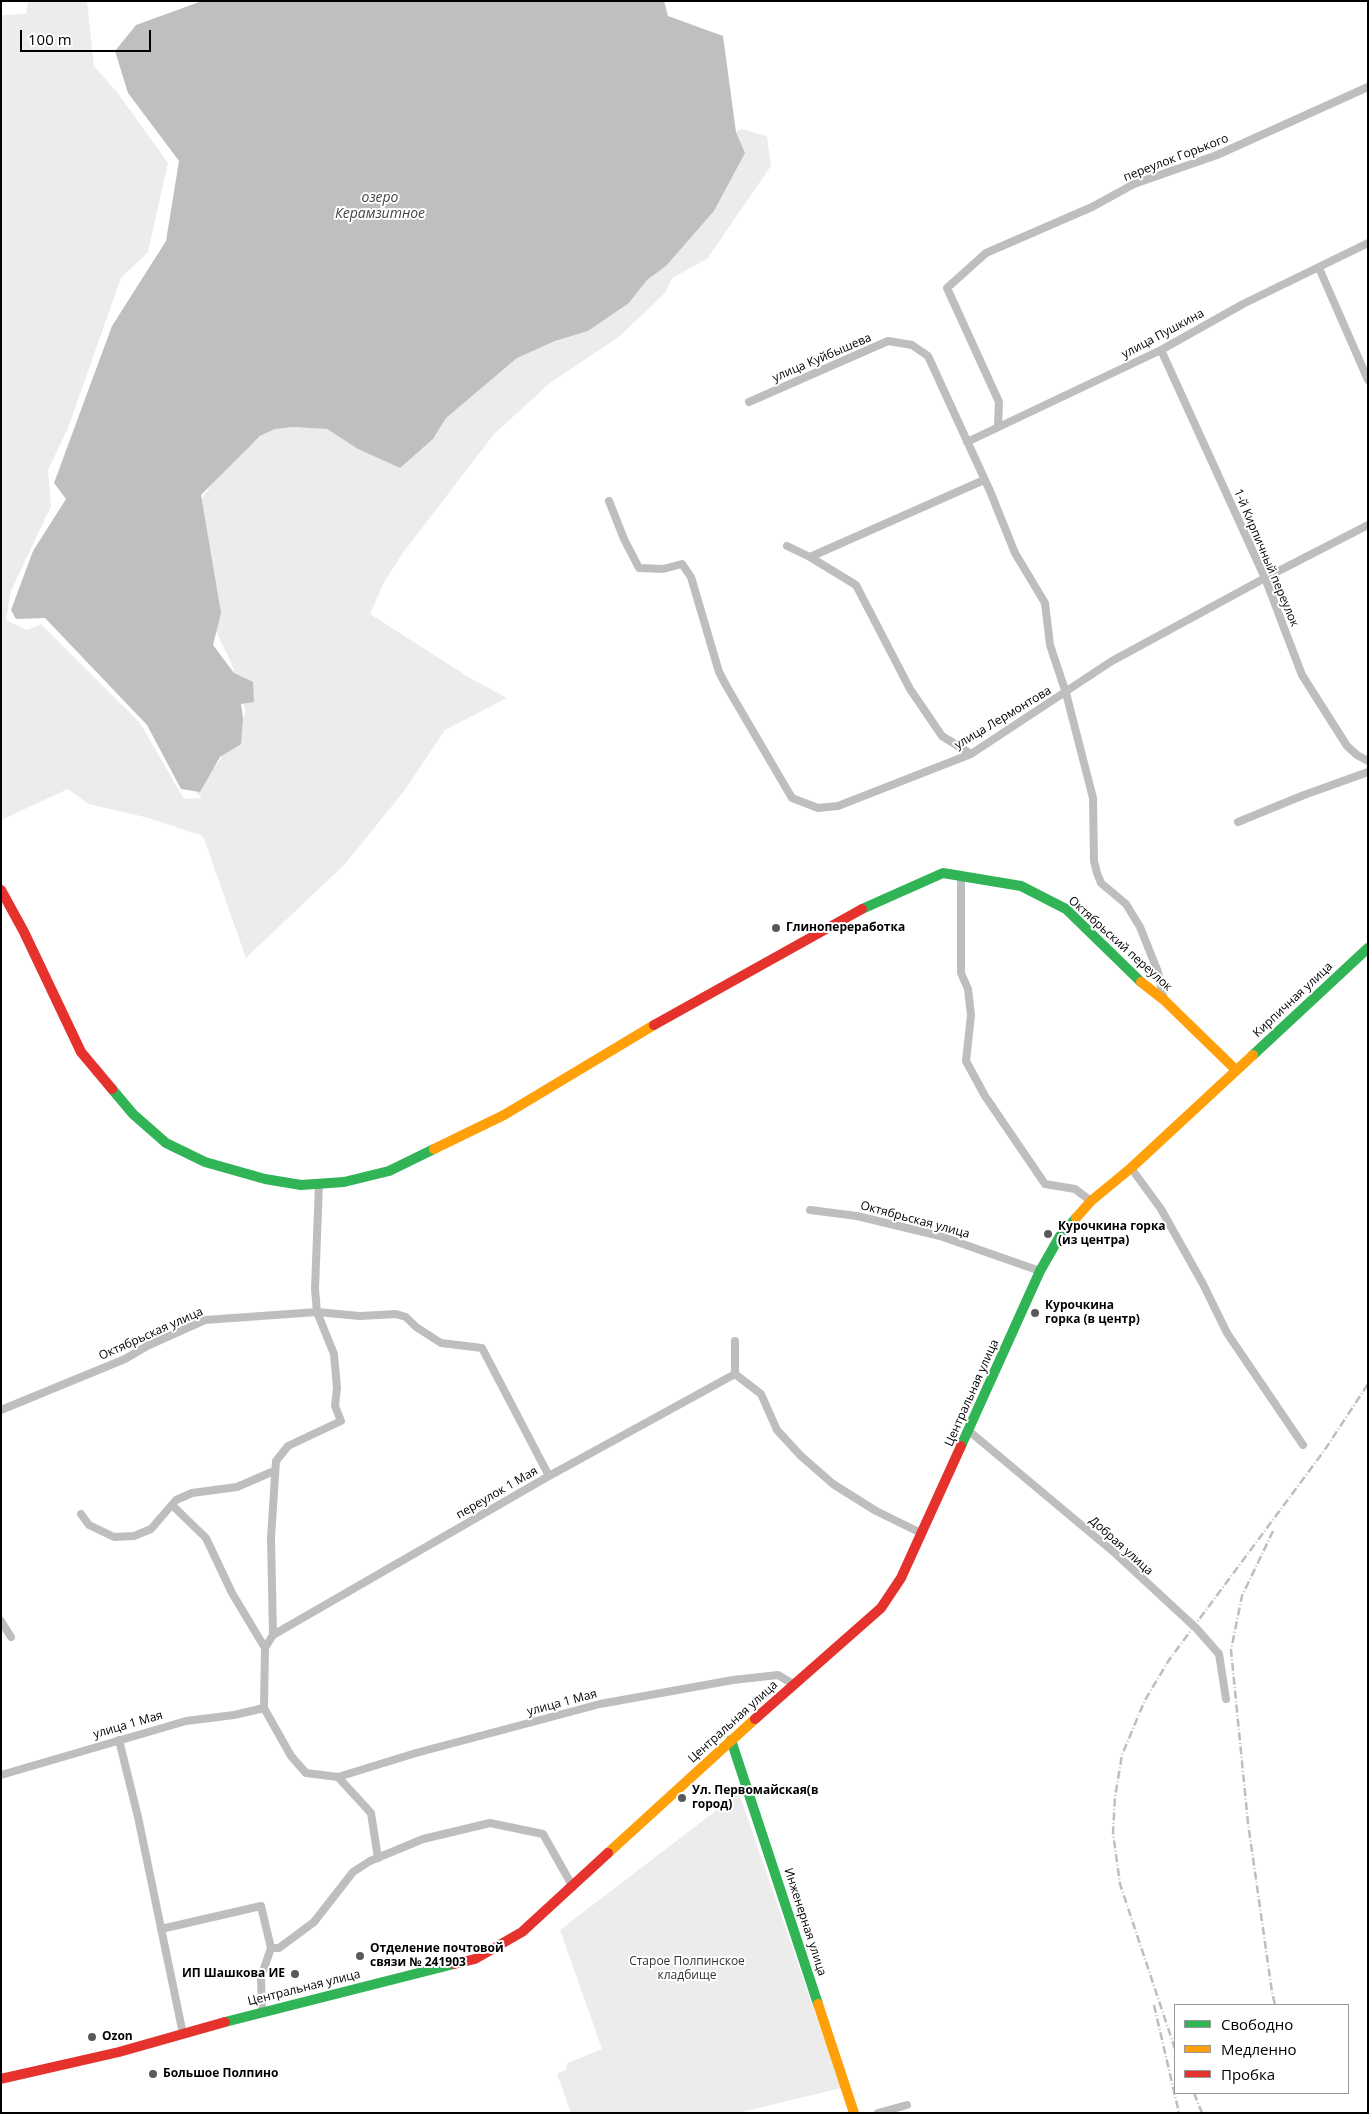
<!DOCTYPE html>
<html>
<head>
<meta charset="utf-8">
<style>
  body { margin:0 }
  #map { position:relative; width:1369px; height:2114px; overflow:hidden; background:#fff; font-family:"Open Sans",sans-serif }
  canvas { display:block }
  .frame { position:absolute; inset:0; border:2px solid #000; pointer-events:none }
  .legend { position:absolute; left:1174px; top:2004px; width:175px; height:90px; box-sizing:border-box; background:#fff; border:1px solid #999; margin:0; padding:6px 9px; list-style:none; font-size:15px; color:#000 }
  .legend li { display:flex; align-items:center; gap:10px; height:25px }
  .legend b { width:25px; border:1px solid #999 }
  .scale { position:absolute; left:20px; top:30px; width:131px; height:22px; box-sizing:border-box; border:2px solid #000; border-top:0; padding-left:6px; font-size:15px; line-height:18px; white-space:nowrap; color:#000; -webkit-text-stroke:4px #fff; paint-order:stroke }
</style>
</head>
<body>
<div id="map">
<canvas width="1369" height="2114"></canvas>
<div class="frame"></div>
<ul class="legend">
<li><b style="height:6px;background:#30b455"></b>Свободно</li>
<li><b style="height:6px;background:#ff9f0a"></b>Медленно</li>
<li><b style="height:6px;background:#e5322d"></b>Пробка</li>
</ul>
<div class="scale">100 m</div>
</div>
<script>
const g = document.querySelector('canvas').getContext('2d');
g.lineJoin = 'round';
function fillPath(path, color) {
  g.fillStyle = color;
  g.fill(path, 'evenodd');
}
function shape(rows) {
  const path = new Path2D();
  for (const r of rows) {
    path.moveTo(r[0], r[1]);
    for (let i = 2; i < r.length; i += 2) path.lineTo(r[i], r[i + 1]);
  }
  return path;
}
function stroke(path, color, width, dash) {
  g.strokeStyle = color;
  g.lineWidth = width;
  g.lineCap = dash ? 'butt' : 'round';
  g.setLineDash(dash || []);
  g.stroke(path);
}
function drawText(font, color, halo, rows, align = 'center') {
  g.font = font + ' "Open Sans",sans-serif';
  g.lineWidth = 4;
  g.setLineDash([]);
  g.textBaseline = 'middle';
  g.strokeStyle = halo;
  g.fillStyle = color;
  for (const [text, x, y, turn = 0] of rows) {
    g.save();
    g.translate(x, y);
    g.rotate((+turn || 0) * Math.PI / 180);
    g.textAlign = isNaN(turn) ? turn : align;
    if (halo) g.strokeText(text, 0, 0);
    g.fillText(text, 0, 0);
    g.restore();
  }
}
fillPath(shape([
  [28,1,87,1,94,66,117,92,168,163,148,252,121,278,68,428,48,470,51,506,11,591,6,620,27,630,41,624,140,723,184,799,202,798,189,786,215,767,233,741,246,712,232,665,203,603,197,505,222,471,261,436,275,429,293,427,327,429,358,449,400,468,433,439,446,418,517,358,555,341,588,331,629,303,647,280,666,266,714,211,745,153,736,132,741,129,767,136,771,166,707,259,672,278,666,292,620,336,550,383,494,434,402,554,383,584,370,614,470,678,507,698,445,730,404,791,345,864,246,958,203,836,149,818,88,804,68,789,1,820,1,15,26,14],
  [739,1793,841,2088,738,2113,571,2113,557,2074,565,2070,568,2063,602,2049,560,1930]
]), '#ececec');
fillPath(shape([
  [202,1,664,1,668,16,723,36,736,132,745,153,714,211,666,266,647,280,629,303,588,331,555,341,517,358,446,418,433,439,400,468,358,449,327,429,293,427,275,429,260,436,201,495,221,613,213,645,234,673,253,682,254,702,241,704,243,718,241,744,220,757,200,792,181,789,147,725,45,618,16,619,11,610,33,551,66,499,54,483,112,326,166,241,179,161,128,93,115,51,136,25]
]), '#bfbfbf');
stroke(shape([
  [1319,268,1368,380],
  [1161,350,1265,578,1302,675,1347,746,1357,755,1368,761],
  [749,402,888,341,912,345,928,356,990,491,1015,553,1045,603,1050,645,1066,693,1093,798,1094,861,1097,873,1101,883,1126,904,1140,927,1158,972,1164,1000],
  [998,425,999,402,947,288,986,253,1092,207,1134,184,1217,155,1368,87],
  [967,442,1161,350,1243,304,1368,243],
  [609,501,624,539,639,568,663,569,682,564,691,577,719,672,727,687,792,798,818,808,838,806,971,754,1112,661,1265,578,1368,525],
  [787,546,810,557,984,480],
  [810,557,856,585,910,689,942,736,971,754],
  [1238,822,1304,795,1368,772],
  [961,875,961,973,968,989,971,1015,966,1061,985,1096,1045,1184,1075,1189,1091,1201],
  [1131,1168,1161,1209,1203,1284,1227,1333,1303,1445],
  [319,1184,315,1289,317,1312,334,1354,337,1388,335,1406,341,1421,288,1446,276,1461,271,1538,273,1635,265,1648,264,1708,291,1756,306,1773,338,1777,371,1813,378,1858],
  [810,1210,857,1216,940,1236,1040,1271],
  [735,1341,735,1374,761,1394,777,1430,801,1456,833,1484,876,1511,921,1533],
  [1,1410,125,1359,147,1346,205,1320,317,1312,360,1316,396,1314,406,1317,416,1327,441,1343,482,1348,549,1476],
  [969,1431,1116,1554,1196,1628,1219,1654,1226,1699],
  [172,1505,206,1538,232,1593,265,1648],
  [81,1514,89,1525,114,1537,134,1536,151,1529,176,1500,192,1493,237,1487,274,1471],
  [1,1621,11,1637],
  [273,1635,549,1476,735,1374],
  [119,1740,138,1817,183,2034],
  [1,1775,186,1721,234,1715,264,1708],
  [338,1777,416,1753,600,1704,733,1680,778,1675,793,1684],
  [161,1929,261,1906,271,1948,261,1977,262,2011],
  [271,1948,279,1948,314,1922,353,1872,370,1861,423,1839,490,1823,543,1834,573,1887],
  [878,2113,907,2105]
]), '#bebebe', 8);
stroke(shape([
  [862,909,943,873,1021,886,1066,909,1141,982],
  [1253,1055,1368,948],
  [112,1089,133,1114,166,1143,205,1162,265,1179,301,1185,344,1182,389,1171,434,1149],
  [961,1446,1040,1271,1060,1236,1076,1218],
  [731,1740,818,2004],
  [225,2022,454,1964]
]), '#30b455', 10);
stroke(shape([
  [1141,982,1164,1000,1236,1070],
  [434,1149,504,1115,654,1025],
  [1076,1218,1091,1201,1131,1168,1253,1055],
  [608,1853,755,1719],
  [818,2004,854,2113]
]), '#ff9f0a', 10);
stroke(shape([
  [1,890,24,932,81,1052,112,1089],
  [654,1025,862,909],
  [755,1719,881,1608,901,1578,961,1446],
  [454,1964,475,1959,522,1932,608,1853],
  [1,2079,119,2052,225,2022]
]), '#e5322d', 10);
stroke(shape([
  [1273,1531,1242,1596,1231,1650,1248,1823,1272,1992,1275,2005],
  [1154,2005,1179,2113],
  [1175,2049,1120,1884,1113,1833,1115,1797,1122,1755,1145,1700,1169,1660,1324,1451,1368,1384],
  [1194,2093,1202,2113]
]), '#bebebe', 2.5, [8, 2.5, 1, 2.5]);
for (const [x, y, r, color] of [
  [776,928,5,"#595959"],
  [1048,1234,5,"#595959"],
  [1035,1313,5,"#595959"],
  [682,1798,5,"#595959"],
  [360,1956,5,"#595959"],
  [295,1974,5,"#595959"],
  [92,2037,5,"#595959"],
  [153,2074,5,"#595959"]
]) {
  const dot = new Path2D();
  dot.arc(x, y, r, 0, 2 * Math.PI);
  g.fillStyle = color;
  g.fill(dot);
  stroke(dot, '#fff', 2);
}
drawText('12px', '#000', '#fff', [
  ["переулок Горького",1176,158,-21],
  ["улица Пушкина",1163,334,-28],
  ["улица Куйбышева",822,358,-23],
  ["1-й Кирпичный переулок",1266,558,67],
  ["улица Лермонтова",1003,718,-31],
  ["Октябрьский переулок",1120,944,42],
  ["Кирпичная улица",1293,1000,-43],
  ["Октябрьская улица",915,1220,15],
  ["Октябрьская улица",151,1334,-24],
  ["Центральная улица",972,1393,-66],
  ["переулок 1 Мая",497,1493,-30],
  ["Добрая улица",1121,1546,42],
  ["улица 1 Мая",562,1703,-15],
  ["Центральная улица",733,1722,-42],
  ["улица 1 Мая",128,1725,-16],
  ["Инженерная улица",805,1922,72],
  ["Центральная улица",304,1988,-14]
]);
drawText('bold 12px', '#000', '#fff', [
  ["Глинопереработка",786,928],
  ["Курочкина горка",1058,1227],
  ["(из центра)",1058,1241],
  ["Курочкина",1045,1306],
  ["горка (в центр)",1045,1320],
  ["Ул. Первомайская(в",692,1791],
  ["город)",692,1805],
  ["Отделение почтовой",370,1949],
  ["связи № 241903",370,1963],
  ["ИП Шашкова ИЕ",285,1974,"right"],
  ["Ozon",102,2037],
  ["Большое Полпино",163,2074]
], 'left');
drawText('12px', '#333', '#fff', [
  ["Старое Полпинское",687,1962],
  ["кладбище",687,1976]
]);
drawText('italic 14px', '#444', '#fff', [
  ["озеро",380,198],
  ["Керамзитное",380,214]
]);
</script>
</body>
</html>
